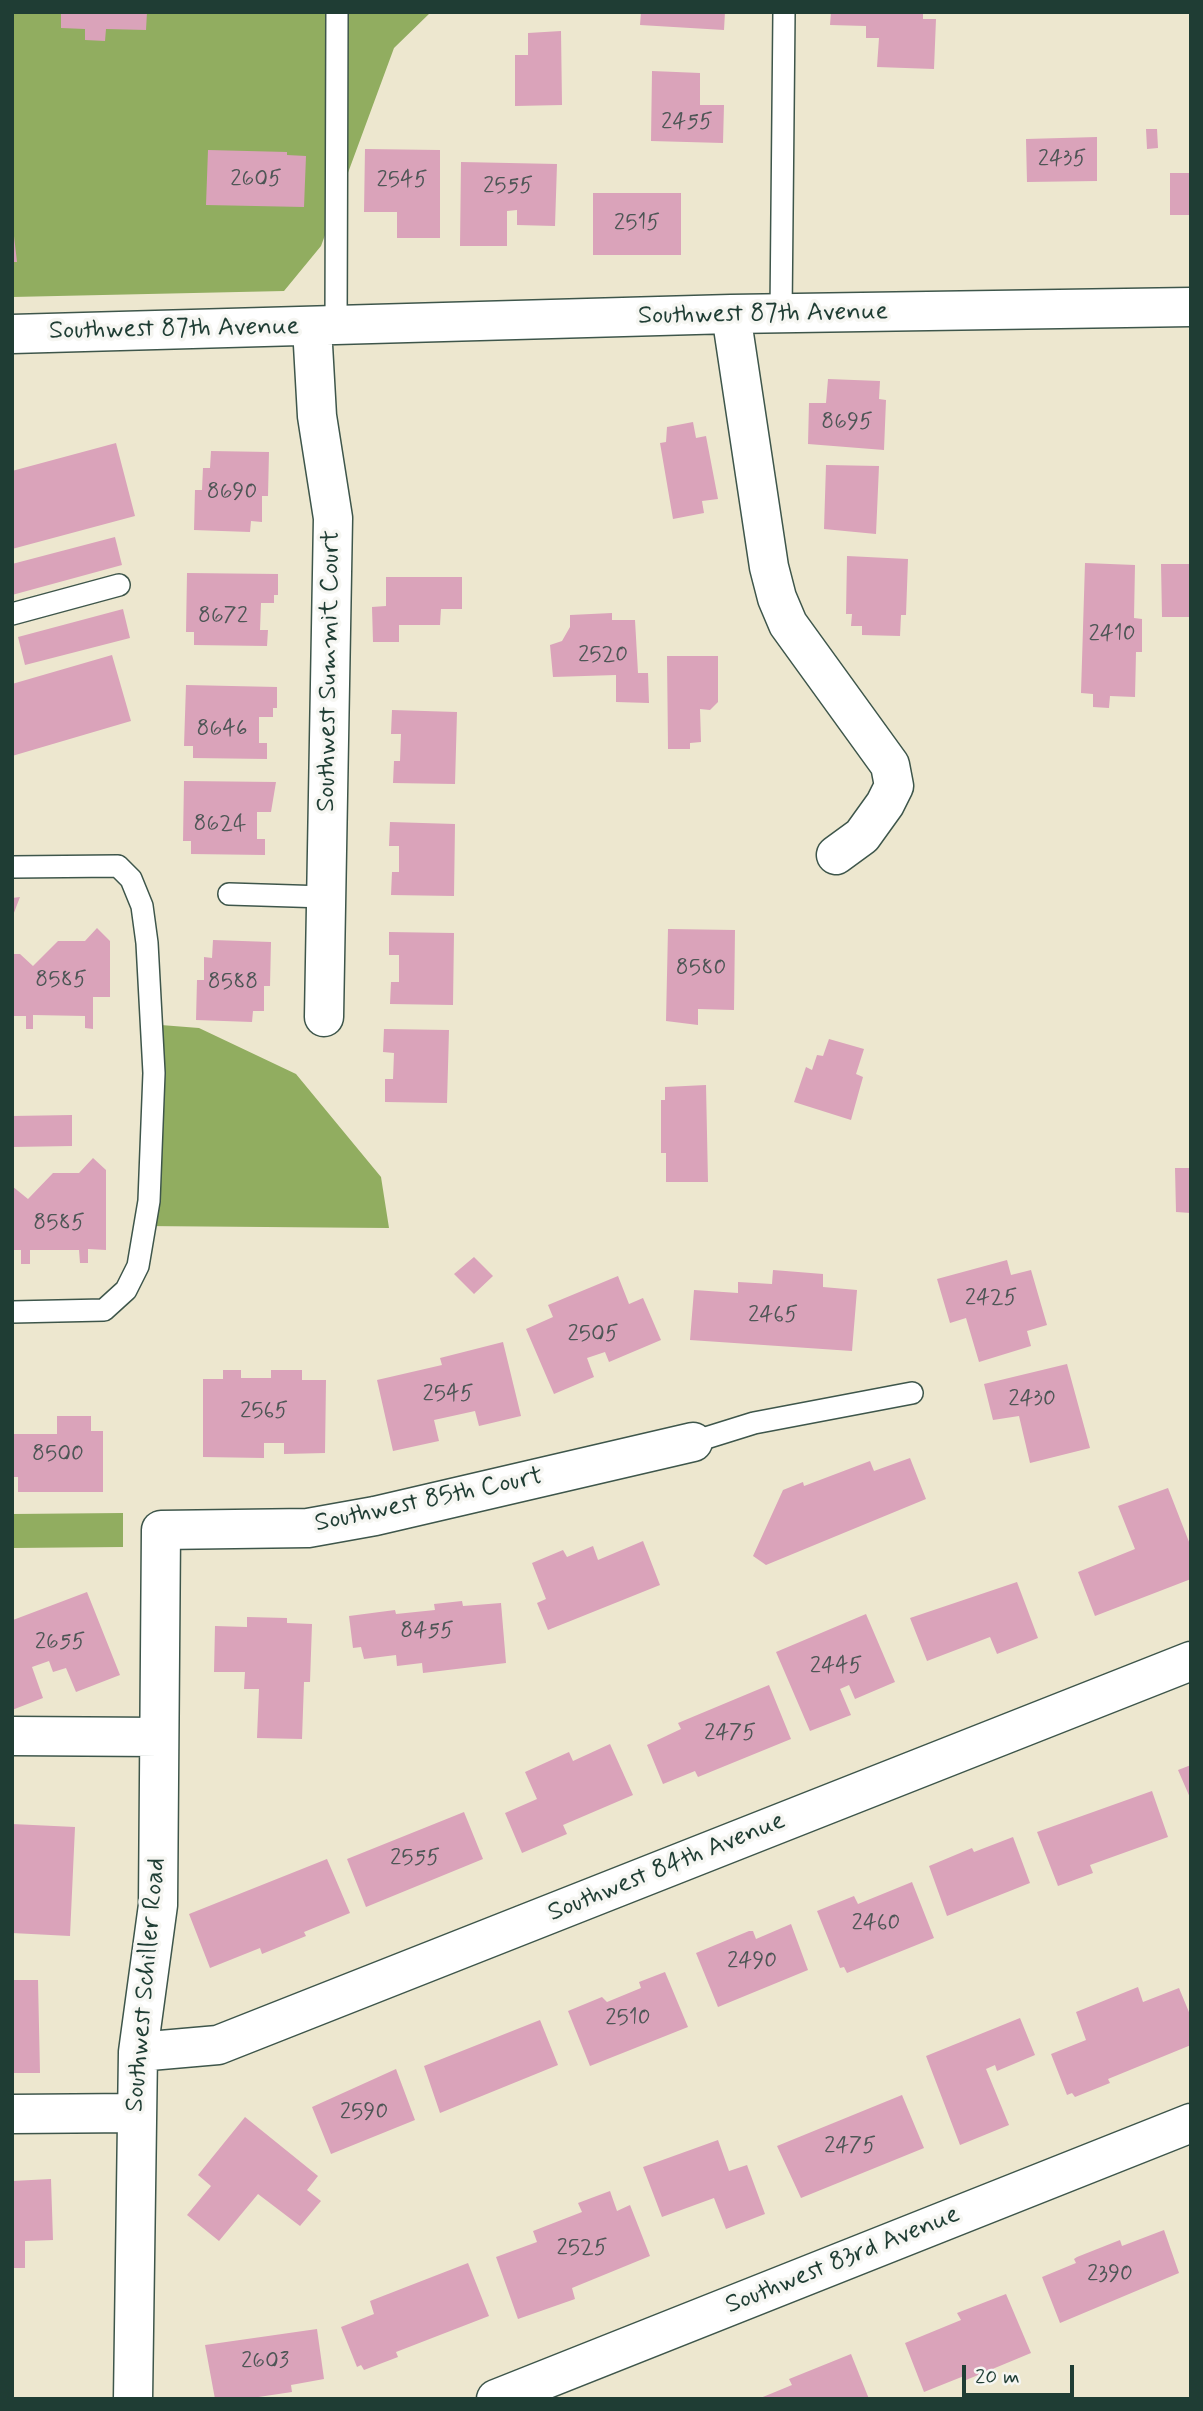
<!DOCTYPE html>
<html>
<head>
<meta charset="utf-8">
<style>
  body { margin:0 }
  #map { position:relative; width:1203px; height:2411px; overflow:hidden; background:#ede7cf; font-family:Mynerve,sans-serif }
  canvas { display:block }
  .frame { position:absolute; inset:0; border:14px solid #1f3d34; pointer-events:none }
  .scale { position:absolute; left:962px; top:2365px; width:112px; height:32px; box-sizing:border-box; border:4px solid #1f3d34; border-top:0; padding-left:9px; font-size:21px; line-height:24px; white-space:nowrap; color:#1f3d34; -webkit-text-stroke:5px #f6f6f2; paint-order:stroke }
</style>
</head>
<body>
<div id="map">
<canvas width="1203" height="2411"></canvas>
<div class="frame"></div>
<div class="scale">20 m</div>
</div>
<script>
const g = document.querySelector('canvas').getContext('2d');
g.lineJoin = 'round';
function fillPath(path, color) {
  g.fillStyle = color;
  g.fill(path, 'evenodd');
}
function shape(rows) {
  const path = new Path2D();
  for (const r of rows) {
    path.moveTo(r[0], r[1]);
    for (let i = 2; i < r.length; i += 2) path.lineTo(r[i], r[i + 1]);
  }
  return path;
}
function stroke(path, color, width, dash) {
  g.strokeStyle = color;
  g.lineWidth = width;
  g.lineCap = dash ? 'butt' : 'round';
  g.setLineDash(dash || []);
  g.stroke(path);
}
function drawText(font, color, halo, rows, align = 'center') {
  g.font = font + ' Mynerve,sans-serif';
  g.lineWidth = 7;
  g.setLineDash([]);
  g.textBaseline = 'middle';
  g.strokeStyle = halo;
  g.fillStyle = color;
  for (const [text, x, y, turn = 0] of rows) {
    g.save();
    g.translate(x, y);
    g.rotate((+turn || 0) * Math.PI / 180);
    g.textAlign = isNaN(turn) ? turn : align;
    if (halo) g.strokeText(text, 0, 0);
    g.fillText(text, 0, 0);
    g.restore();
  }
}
fillPath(shape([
  [12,12,431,12,394,48,321,246,284,291,12,297],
  [148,1024,199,1028,296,1074,381,1177,389,1228,142,1226],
  [123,1513,123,1547,12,1548,12,1514]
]), '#91ad60');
fillPath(shape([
  [61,12,147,12,146,30,106,29,105,41,85,40,85,29,61,28],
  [641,12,725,12,724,30,640,25],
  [831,12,923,12,923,19,936,19,934,69,877,67,879,38,866,38,866,26,830,25],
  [561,31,562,105,515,106,515,55,528,55,528,33],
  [652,71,700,73,700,105,724,105,723,143,651,141],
  [1146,129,1157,129,1158,148,1147,149],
  [1097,137,1097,181,1027,182,1026,139],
  [365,149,440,150,440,238,397,238,397,212,364,212],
  [208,150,287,152,287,155,306,156,304,207,206,205],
  [461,162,557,164,555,226,517,225,517,210,507,211,507,246,460,246],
  [1170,173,1191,173,1191,215,1170,215],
  [593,193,681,193,681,255,593,255],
  [12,236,14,236,17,262,12,262],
  [828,379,880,381,879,399,886,400,884,450,808,444,809,403,826,403],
  [693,422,696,438,706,436,718,499,702,501,704,513,673,519,660,443,666,442,667,427],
  [116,443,135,516,12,549,12,471],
  [211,451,269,452,268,496,262,496,262,522,251,521,250,532,194,530,195,490,202,490,203,468,210,468],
  [826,465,879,466,876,534,824,529],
  [115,537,122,565,12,595,12,564],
  [847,556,908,559,906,615,901,615,900,636,862,635,862,626,851,626,852,614,846,614],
  [1085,563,1135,565,1134,618,1142,619,1142,652,1136,652,1135,697,1110,696,1109,708,1093,707,1093,694,1081,693],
  [1161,564,1191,564,1191,617,1162,617],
  [187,573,278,574,278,595,274,595,274,603,261,603,260,630,268,630,267,646,194,645,194,632,186,632],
  [386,577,462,577,462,609,441,609,440,625,399,625,399,642,373,642,372,607,386,606],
  [123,609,130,638,25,665,18,637],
  [612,613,612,620,635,620,638,673,648,673,649,703,616,702,616,675,553,677,550,645,562,641,570,627,570,615],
  [112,655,131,721,12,756,12,684],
  [667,656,718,656,718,702,710,710,700,709,701,742,690,743,690,749,668,749],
  [186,685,277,687,277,708,273,708,273,717,259,717,259,743,267,743,267,759,193,758,193,746,184,746],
  [392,710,457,712,455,784,393,783,394,761,400,761,401,734,391,734],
  [184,781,276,782,271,812,257,812,257,839,265,839,265,855,191,854,191,841,183,841],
  [390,822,455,824,454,896,391,895,392,872,399,872,399,846,389,846],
  [20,897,12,918,12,898],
  [97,928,110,941,110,997,93,997,93,1029,85,1028,85,1016,33,1015,33,1029,26,1029,26,1016,12,1016,12,954,20,954,33,966,58,941,85,941],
  [668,929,735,930,734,1010,698,1009,698,1025,666,1021],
  [389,932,454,933,453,1005,390,1004,391,982,399,982,399,955,389,955],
  [213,940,271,942,270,986,264,986,264,1011,253,1011,252,1022,196,1020,197,980,204,980,204,957,212,958],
  [384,1029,449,1030,447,1103,385,1102,385,1079,393,1079,394,1053,383,1052],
  [829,1039,864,1049,856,1074,863,1077,851,1120,794,1102,806,1067,812,1070,817,1055,823,1056],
  [706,1085,708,1182,666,1182,666,1153,661,1153,661,1100,665,1100,665,1087],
  [72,1115,72,1146,12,1147,12,1116],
  [93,1158,106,1170,106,1250,88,1249,88,1263,80,1263,79,1250,30,1250,30,1264,21,1264,21,1250,12,1250,12,1186,28,1199,53,1173,79,1173],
  [1175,1168,1191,1168,1191,1213,1176,1212],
  [474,1257,493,1276,474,1294,454,1274],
  [1007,1260,1011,1275,1031,1270,1047,1325,1027,1331,1031,1346,979,1362,966,1318,950,1323,937,1279],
  [773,1270,823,1274,823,1287,857,1290,852,1351,690,1340,694,1290,738,1293,738,1282,772,1284],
  [618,1276,629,1304,643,1298,661,1340,609,1362,605,1352,587,1358,594,1377,554,1394,526,1329,553,1317,548,1305],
  [503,1342,521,1416,479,1426,475,1411,434,1420,439,1441,393,1451,377,1380,442,1365,440,1358],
  [1067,1364,1090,1448,1030,1463,1019,1416,993,1420,984,1384],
  [223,1370,241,1370,241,1378,271,1378,271,1370,302,1370,302,1380,326,1380,325,1453,284,1454,284,1443,264,1443,264,1458,203,1457,203,1379,223,1379],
  [57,1416,91,1416,91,1431,103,1431,103,1492,18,1492,18,1477,12,1477,12,1434,57,1434],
  [910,1458,926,1499,766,1565,753,1556,783,1490,803,1482,804,1486,870,1461,874,1471],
  [1168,1488,1191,1547,1191,1579,1095,1616,1078,1572,1135,1549,1118,1506],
  [643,1541,660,1585,548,1630,537,1603,546,1599,532,1563,563,1550,567,1557,593,1546,598,1560],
  [1017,1582,1038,1638,997,1654,990,1637,927,1661,910,1618],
  [87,1592,120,1675,76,1692,66,1668,53,1672,49,1661,32,1667,43,1698,12,1710,13,1620],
  [462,1601,463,1606,501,1603,506,1663,423,1673,422,1663,397,1666,396,1655,364,1659,361,1647,353,1648,349,1616,395,1610,396,1614,435,1610,434,1604],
  [866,1614,895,1682,855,1699,849,1685,840,1689,851,1715,810,1731,776,1652],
  [247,1617,287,1618,287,1623,312,1624,310,1682,304,1682,302,1739,257,1738,259,1689,244,1689,245,1672,214,1672,215,1626,247,1627],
  [769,1685,791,1739,698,1777,695,1771,663,1784,647,1745,681,1729,678,1723],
  [610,1744,633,1795,563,1825,567,1834,522,1853,505,1813,537,1799,525,1772,569,1752,573,1761],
  [1191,1765,1191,1800,1178,1770],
  [1152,1791,1168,1837,1090,1865,1093,1873,1058,1886,1037,1832],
  [464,1812,483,1859,366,1907,347,1859],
  [12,1824,75,1827,70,1936,12,1933],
  [1013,1837,1030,1883,947,1916,929,1866,972,1848,974,1852],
  [327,1859,350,1913,304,1932,306,1936,262,1954,260,1948,210,1968,189,1914],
  [912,1882,934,1938,847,1973,844,1967,840,1968,817,1911,854,1896,858,1904],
  [791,1924,808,1970,718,2007,696,1953,749,1931,753,1931,756,1939],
  [665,1972,688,2027,590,2066,568,2011,602,1997,607,2002,641,1988,639,1982],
  [12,1980,38,1980,40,2073,12,2073],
  [1138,1987,1143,2002,1179,1988,1191,2017,1191,2045,1108,2079,1110,2083,1075,2097,1072,2093,1067,2095,1051,2054,1086,2040,1076,2012],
  [1020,2018,1035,2055,997,2071,995,2065,986,2069,1009,2125,960,2145,926,2056],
  [540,2020,558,2065,440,2113,424,2066],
  [396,2069,415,2120,331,2154,312,2107],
  [902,2095,924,2148,801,2198,777,2146],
  [245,2117,318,2176,307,2190,321,2201,300,2226,258,2194,219,2241,187,2215,211,2186,198,2175],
  [718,2140,729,2171,747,2165,765,2214,726,2229,714,2198,662,2217,643,2167],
  [51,2179,53,2240,25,2241,25,2268,12,2268,12,2181],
  [610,2191,617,2211,630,2205,650,2256,572,2288,575,2299,518,2319,496,2257,537,2242,533,2231,582,2212,578,2203],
  [1164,2230,1179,2273,1060,2323,1042,2277,1076,2263,1074,2259,1077,2257,1120,2240,1122,2246],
  [468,2263,489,2316,396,2352,398,2357,364,2370,361,2365,357,2367,341,2327,374,2314,370,2301],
  [1006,2294,1031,2353,966,2380,964,2376,924,2392,905,2343,961,2320,957,2313],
  [317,2329,324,2379,291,2385,292,2392,245,2399,215,2399,205,2345],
  [851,2354,869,2399,758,2399,792,2385,789,2379]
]), '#daa3ba');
const lane = shape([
  [781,314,784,12],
  [336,327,337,12],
  [12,614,119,585],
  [12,867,118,866,131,879,142,906,147,943,154,1073,149,1201,138,1266,126,1290,104,1310,12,1312],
  [229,894,325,897],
  [693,1442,754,1423,912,1393]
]);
const street = shape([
  [731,314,769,567,777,598,788,624,890,765,894,786,885,804,862,836,836,855],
  [312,327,317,416,333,518,324,1017],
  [12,334,731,314,1191,307],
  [12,1736,159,1737],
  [138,2052,218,2045,1191,1661],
  [12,2114,135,2113],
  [133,2399,138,2052,158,1905,161,1530,308,1528,375,1516,693,1442],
  [496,2399,1191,2123]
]);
stroke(lane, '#3e564b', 24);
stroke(street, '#3e564b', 41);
stroke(lane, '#fff', 21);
stroke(street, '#fff', 38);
drawText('23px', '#4e5656', null, [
  ["2455",687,123],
  ["2435",1062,160],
  ["2605",256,180],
  ["2545",402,181],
  ["2555",508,187],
  ["2515",637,224],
  ["8695",847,423],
  ["8690",232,493],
  ["8672",223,617],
  ["2410",1112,635],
  ["2520",603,656],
  ["8646",222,730],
  ["8624",220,825],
  ["8580",701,969],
  ["8585",61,981],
  ["8588",233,983],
  ["8585",59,1224],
  ["2425",991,1299],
  ["2465",773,1316],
  ["2505",593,1335],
  ["2545",448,1395],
  ["2430",1032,1400],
  ["2565",264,1412],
  ["8500",58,1455],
  ["8455",427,1632],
  ["2655",60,1643],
  ["2445",836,1667],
  ["2475",730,1734],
  ["2555",415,1859],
  ["2460",876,1924],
  ["2490",752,1962],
  ["2510",628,2019],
  ["2590",364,2113],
  ["2475",850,2147],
  ["2525",582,2249],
  ["2390",1110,2275],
  ["2603",265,2362]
]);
drawText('26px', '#1f3d34', '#f6f6f2', [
  ["Southwest 87th Avenue",763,315,-1],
  ["Southwest 87th Avenue",174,330,-1],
  ["Southwest Summit Court",330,671,-89],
  ["Southwest 85th Court",429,1501,-12],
  ["Southwest 84th Avenue",667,1868,-22],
  ["Southwest Schiller Road",147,1985,-85],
  ["Southwest 83rd Avenue",843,2261,-22]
]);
</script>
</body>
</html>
